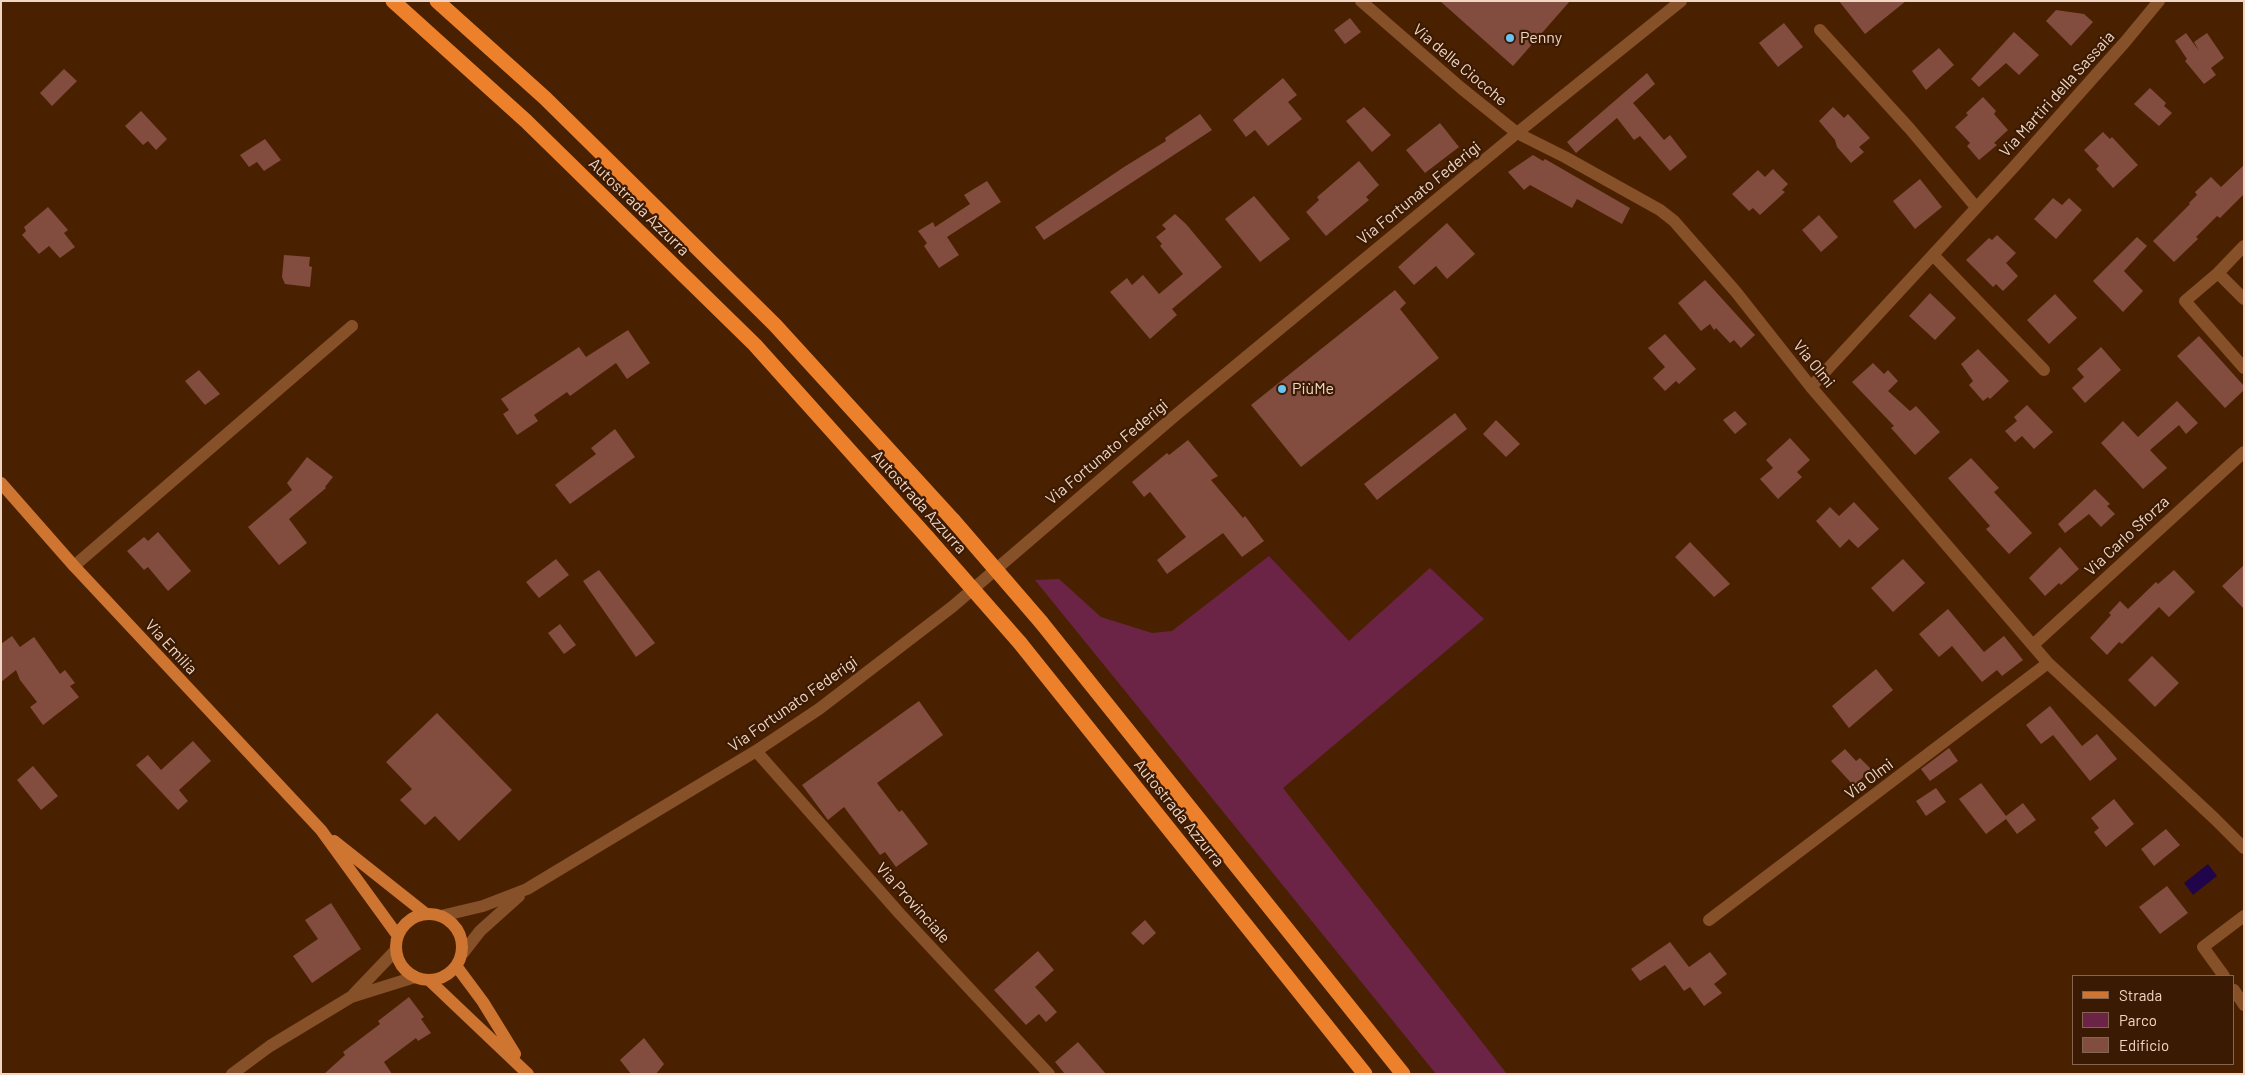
<!DOCTYPE html>
<html>
<head>
<meta charset="utf-8">
<style>
  body { margin:0 }
  #map { position:relative; width:2245px; height:1075px; overflow:hidden; background:#4a2100; font-family:Barlow,sans-serif }
  canvas { display:block }
  .frame { position:absolute; inset:0; border:2px solid #f1d6c5; pointer-events:none }
  .legend { position:absolute; left:2072px; top:975px; width:162px; height:90px; box-sizing:border-box; background:#3a1a02; border:1px solid #836550; margin:0; padding:6px 9px; list-style:none; font-size:15px; color:#f1d6c5 }
  .legend li { display:flex; align-items:center; gap:10px; height:25px }
  .legend b { width:25px; border:1px solid #836550 }
</style>
</head>
<body>
<div id="map">
<canvas width="2245" height="1075"></canvas>
<div class="frame"></div>
<ul class="legend">
<li><b style="height:6px;background:#ce7532"></b>Strada</li>
<li><b style="height:14px;background:#6b2446"></b>Parco</li>
<li><b style="height:14px;background:#824c3f"></b>Edificio</li>
</ul>
</div>
<script>
const g = document.querySelector('canvas').getContext('2d');
g.lineJoin = 'round';
function fillPath(path, color) {
  g.fillStyle = color;
  g.fill(path, 'evenodd');
}
function shape(rows) {
  const path = new Path2D();
  for (const r of rows) {
    if (r.length === 3) {
      path.moveTo(r[0] + r[2], r[1]);
      path.arc(r[0], r[1], r[2], 0, 2 * Math.PI);
      continue;
    }
    path.moveTo(r[0], r[1]);
    for (let i = 2; i < r.length; i += 2) path.lineTo(r[i], r[i + 1]);
  }
  return path;
}
function stroke(path, color, width, dash) {
  g.strokeStyle = color;
  g.lineWidth = width;
  g.lineCap = dash ? 'butt' : 'round';
  g.setLineDash(dash || []);
  g.stroke(path);
}
function drawText(font, color, halo, rows, align = 'center') {
  g.font = font + ' Barlow,sans-serif';
  g.lineWidth = 4.5;
  g.setLineDash([]);
  g.textBaseline = 'middle';
  g.strokeStyle = halo;
  g.fillStyle = color;
  for (const [text, x, y, turn = 0] of rows) {
    g.save();
    g.translate(x, y);
    g.rotate((+turn || 0) * Math.PI / 180);
    g.textAlign = isNaN(turn) ? turn : align;
    if (halo) g.strokeText(text, 0, 0);
    g.fillText(text, 0, 0);
    g.restore();
  }
}
fillPath(shape([
  [1269,556,1349,641,1430,568,1484,619,1283,788,1507,1074,1436,1074,1035,580,1059,579,1101,617,1152,633,1172,631]
]), '#6b2446');
fillPath(shape([
  [2208,864,2217,876,2193,895,2184,883]
]), '#21054a');
fillPath(shape([
  [1440,1,1570,1,1513,66],
  [1839,1,1906,1,1865,34],
  [2056,10,2084,14,2093,22,2071,46,2046,21],
  [1350,18,1361,32,1345,44,1334,30],
  [1784,23,1803,47,1778,67,1759,43],
  [2014,32,2039,55,2019,75,2006,63,1979,87,1971,79],
  [2186,33,2199,51,2194,42,2207,33,2224,58,2211,68,2216,75,2204,84,2185,61,2187,59,2175,41],
  [1939,48,1954,65,1926,90,1912,71],
  [64,69,77,81,52,106,40,93],
  [1647,73,1655,84,1633,103,1664,140,1670,135,1687,157,1670,171,1640,136,1634,140,1617,118,1576,153,1567,142],
  [1283,78,1297,95,1288,102,1302,119,1268,146,1255,130,1246,137,1233,120],
  [2150,88,2166,103,2164,106,2172,113,2159,126,2134,104],
  [1983,97,1996,111,1994,114,2008,130,1994,143,1997,145,1979,160,1967,146,1970,143,1955,127,1968,115,1966,113],
  [1364,107,1391,135,1372,152,1346,121],
  [1833,107,1844,118,1848,114,1870,138,1859,147,1864,152,1851,163,1837,147,1835,140,1819,121],
  [141,111,167,139,156,150,148,141,143,145,125,126],
  [1200,114,1212,130,1044,240,1035,227,1124,167,1166,141,1165,138],
  [1440,123,1459,147,1425,173,1406,150],
  [2103,132,2110,139,2112,137,2138,165,2113,188,2096,169,2099,166,2084,150],
  [265,139,281,160,264,171,257,162,249,167,240,155],
  [1533,155,1543,161,1545,159,1630,208,1622,224,1577,199,1572,208,1530,185,1524,190,1508,172],
  [1359,161,1379,185,1366,197,1369,200,1326,236,1306,212,1319,200,1317,197],
  [2244,165,2244,194,2220,218,2217,216,2196,237,2198,239,2174,262,2153,241,2190,204,2189,203,2197,195,2195,192,2211,177,2221,187],
  [1773,169,1788,184,1782,190,1785,192,1760,215,1753,208,1749,211,1732,194,1758,170,1765,177],
  [1920,179,1942,207,1915,229,1893,201],
  [987,181,1001,202,947,237,959,255,939,268,924,246,927,243,918,231,933,222,935,227,970,204,964,195],
  [1254,196,1290,239,1260,262,1225,219],
  [2053,198,2062,205,2069,198,2082,210,2056,239,2034,219],
  [48,207,68,230,64,233,75,247,60,258,49,246,39,254,22,235,26,231,24,227],
  [1175,214,1186,224,1222,267,1172,309,1177,315,1150,339,1110,292,1127,278,1132,285,1143,275,1159,294,1183,274,1160,246,1162,244,1156,237,1166,229,1162,225],
  [1819,215,1838,237,1821,252,1802,230],
  [1447,223,1475,254,1447,279,1436,266,1414,285,1398,267],
  [1997,235,2016,253,2006,263,2018,276,2003,291,1996,284,1993,287,1966,260,1989,238,1992,240],
  [2137,237,2147,246,2124,271,2143,291,2123,312,2093,281],
  [284,255,310,257,309,266,312,267,310,287,285,284,282,277],
  [1705,280,1755,335,1741,348,1734,340,1730,343,1716,328,1714,330,1710,324,1701,331,1678,303],
  [1395,290,1406,303,1400,309,1439,358,1301,467,1251,405],
  [1930,293,1956,318,1935,340,1909,316],
  [2055,294,2077,318,2049,344,2027,320],
  [628,330,650,363,627,379,616,363,570,396,567,392,534,415,538,421,517,435,503,414,509,410,501,399,579,347,586,357],
  [1665,334,1696,369,1679,384,1676,381,1665,391,1653,378,1665,367,1648,348],
  [2199,336,2244,386,2244,390,2225,408,2177,356],
  [2101,347,2121,370,2085,403,2072,388,2084,377,2077,369],
  [1978,349,2009,381,1990,399,1988,397,1983,401,1969,385,1973,381,1961,364],
  [1873,363,1884,374,1888,370,1898,381,1888,391,1910,411,1916,406,1940,432,1915,455,1891,428,1894,426,1852,382],
  [199,370,220,394,205,405,185,381],
  [2177,401,2198,423,2186,434,2179,425,2150,450,2167,468,2143,489,2101,443,2123,421,2138,437],
  [2027,405,2053,432,2034,449,2022,436,2015,442,2005,431,2017,421,2014,417],
  [1735,411,1747,424,1735,434,1723,420],
  [1455,413,1467,429,1377,500,1364,484],
  [1496,420,1520,444,1506,457,1483,434],
  [615,429,635,457,570,504,555,485,596,454,591,448],
  [1790,438,1810,460,1797,472,1802,477,1778,499,1760,479,1773,468,1766,460],
  [1188,440,1218,476,1211,480,1243,518,1245,516,1264,541,1242,557,1223,533,1167,574,1157,560,1186,537,1150,492,1144,497,1132,482,1167,453,1169,455],
  [307,457,333,477,325,487,326,488,289,519,307,543,279,565,248,527,292,490,287,483],
  [1971,458,1999,488,1994,492,2032,533,2009,554,1986,529,1990,526,1948,478],
  [2095,489,2110,504,2107,506,2115,514,2101,527,2089,514,2065,533,2058,524],
  [1854,502,1879,529,1858,548,1849,539,1840,548,1816,521,1830,507,1839,516],
  [158,532,191,571,168,591,148,567,144,570,127,551,144,537,148,541],
  [1690,542,1730,584,1714,597,1675,557],
  [2060,547,2079,569,2061,585,2059,583,2045,596,2029,578],
  [556,559,569,575,539,598,526,582],
  [1903,559,1925,583,1893,612,1871,588],
  [2244,565,2244,609,2222,586],
  [599,570,655,643,636,657,583,581],
  [2174,570,2195,592,2169,617,2159,607,2122,644,2119,642,2107,655,2090,638,2111,615,2109,613,2120,601,2128,609,2156,582,2158,584],
  [1948,609,1984,652,2004,636,2023,660,2002,676,1997,670,1982,682,1952,646,1939,657,1919,634],
  [560,624,576,645,564,654,548,633],
  [12,636,20,647,34,637,60,674,65,670,75,683,70,686,79,697,43,725,30,707,37,702,20,680,16,670,1,682,1,644],
  [2152,656,2179,683,2155,707,2128,680],
  [1876,669,1893,690,1849,728,1832,706],
  [919,701,943,735,877,783,899,812,902,810,928,844,896,867,885,852,880,855,844,807,828,820,802,785],
  [2050,706,2082,746,2097,734,2117,759,2090,781,2053,735,2041,744,2026,725],
  [437,713,512,790,459,841,435,816,425,825,400,800,412,789,386,762],
  [193,741,211,761,179,790,188,801,178,810,136,765,148,755,161,770],
  [1949,748,1958,761,1930,781,1921,769],
  [1845,749,1856,761,1860,758,1871,769,1854,786,1831,761],
  [33,766,58,796,41,810,17,780],
  [1981,783,2006,816,2023,803,2036,820,2017,834,2006,819,1986,834,1959,799],
  [1936,788,1946,802,1926,816,1916,801],
  [2114,799,2134,824,2106,847,2094,832,2099,828,2091,818],
  [2166,829,2180,845,2154,866,2141,849],
  [2167,886,2188,913,2160,934,2139,907],
  [331,903,361,949,312,983,293,956,318,939,305,920],
  [1145,920,1156,933,1143,945,1131,933],
  [1670,942,1689,967,1710,952,1727,974,1714,984,1722,993,1704,1006,1690,987,1684,991,1665,965,1640,981,1631,969],
  [1038,951,1054,970,1035,987,1057,1012,1046,1022,1039,1014,1026,1025,994,990],
  [409,997,424,1017,421,1019,431,1033,418,1041,416,1038,384,1062,392,1074,324,1074,345,1055,343,1052,380,1024,378,1021],
  [644,1038,664,1064,656,1074,631,1074,620,1060],
  [1078,1042,1106,1074,1065,1074,1055,1062]
]), '#824c3f');
stroke(shape([
  [1361,1,1461,88,1517,133,1565,157,1660,210,1674,221,1736,292,1811,387,2048,663,2215,819,2244,848],
  [1820,30,1910,129,1975,206],
  [2244,246,2218,273,2185,301,2244,368],
  [1933,255,2044,370],
  [2218,273,2244,299],
  [1811,387,2013,168,2125,42,2159,1],
  [74,566,352,326],
  [2034,644,2244,452],
  [756,751,900,914,1049,1074],
  [441,916,483,906,527,889,756,751,819,709,952,607,1177,414,1517,133,1681,1],
  [1709,920,2048,663],
  [463,953,480,931,519,896],
  [2224,976,2203,947,2244,916],
  [2234,990,2244,1005],
  [353,995,396,950],
  [232,1074,270,1046,351,997,415,977]
]), '#865029', 12);
stroke(shape([
  [1,483,74,566,321,830,398,936],
  [334,841,426,914],
  [429,947,33],
  [457,967,483,1002,515,1054],
  [430,981,528,1074]
]), '#ce7532', 12);
stroke(shape([
  [393,1,526,121,755,345,927,537],
  [437,1,545,98,775,325,953,520],
  [1041,622,1403,1074],
  [1020,643,1365,1074]
]), '#ed812b', 15);
stroke(shape([
  [953,520,1041,622],
  [927,537,1020,643]
]), '#ed812b', 15);
for (const [x, y, r, color] of [
  [1510,38,5,"#6bc3f2"],
  [1282,389,5,"#6bc3f2"]
]) {
  const dot = new Path2D();
  dot.arc(x, y, r, 0, 2 * Math.PI);
  g.fillStyle = color;
  g.fill(dot);
  stroke(dot, '#3a1a02', 2);
}
drawText('16px', '#f1d6c5', '#3a1a02', [
  ["Penny",1520,38],
  ["PiùMe",1292,389]
], 'left');
drawText('16px', '#f1d6c5', '#3a1a02', [
  ["Via delle Ciocche",1460,65,40],
  ["Via Martiri della Sassaia",2057,94,-48],
  ["Via Fortunato Federigi",1419,193,-39],
  ["Autostrada Azzurra",639,207,44],
  ["Via Olmi",1814,364,51],
  ["Via Fortunato Federigi",1107,452,-40],
  ["Autostrada Azzurra",919,502,48],
  ["Via Carlo Sforza",2127,536,-43],
  ["Via Emilia",171,647,47],
  ["Via Fortunato Federigi",793,704,-35],
  ["Via Olmi",1869,779,-37],
  ["Autostrada Azzurra",1179,813,51],
  ["Via Provinciale",913,903,48]
]);
</script>
</body>
</html>
